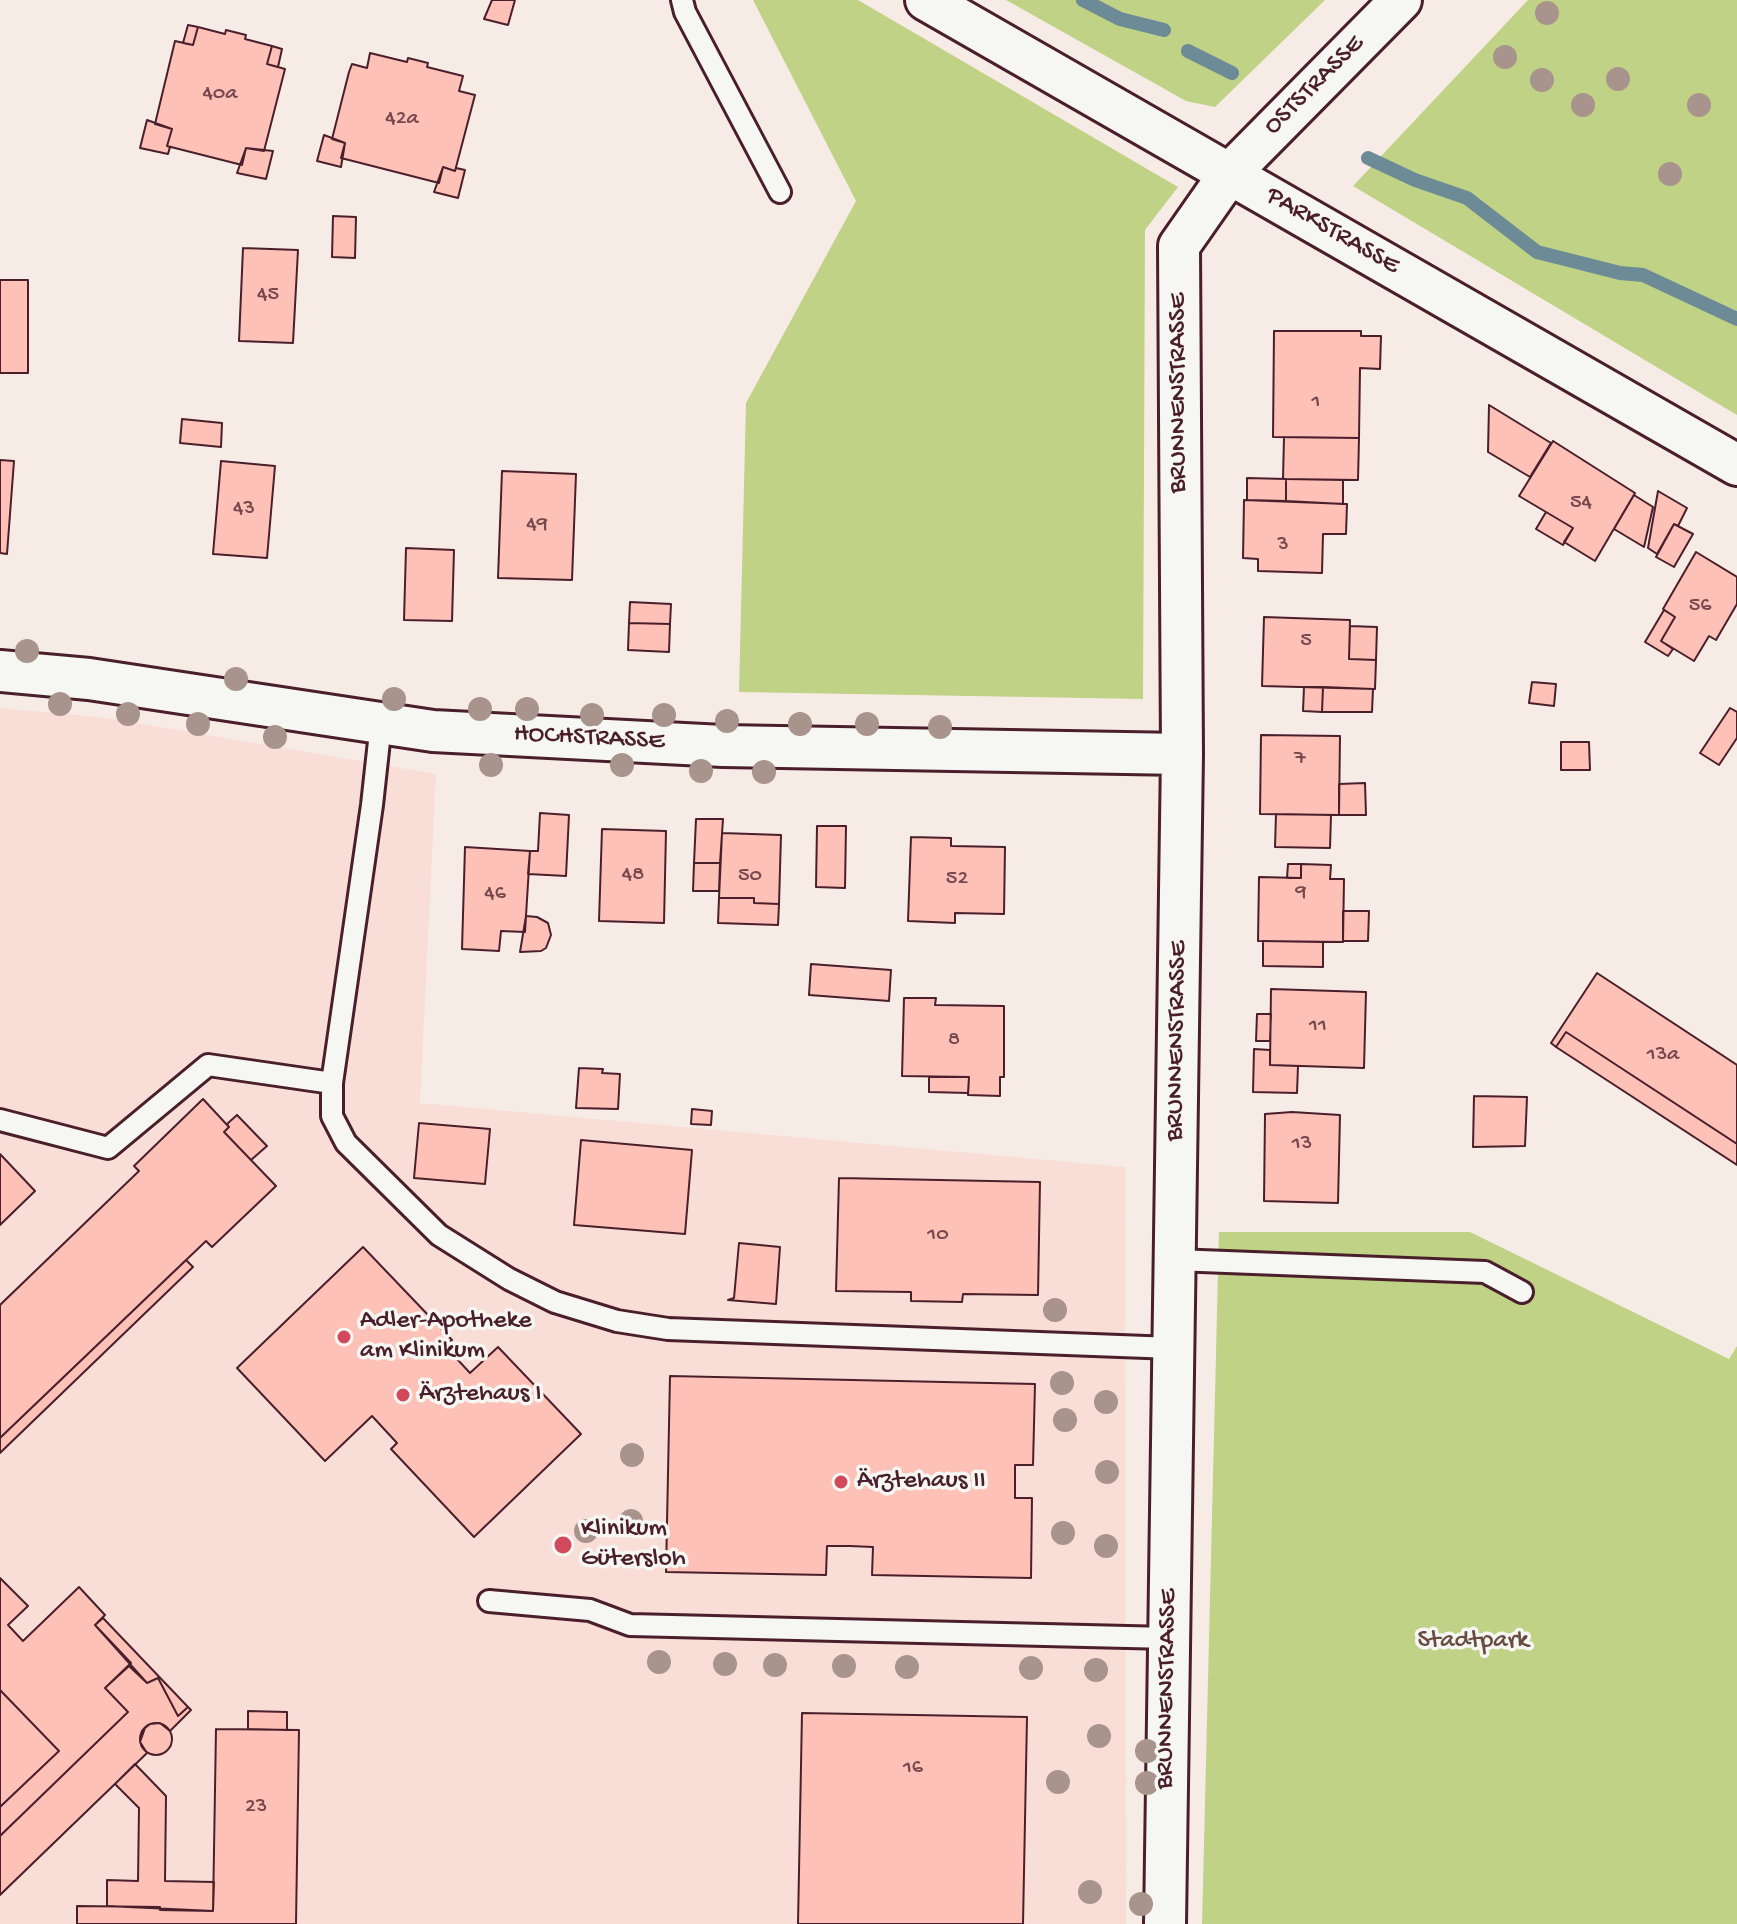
<!DOCTYPE html>
<html>
<head>
<meta charset="utf-8">
<style>
  body { margin:0 }
  canvas { display:block; background:#f7ebe6 }
</style>
</head>
<body>
<canvas width="1737" height="1924"></canvas>
<script>
const g = document.querySelector('canvas').getContext('2d');
g.lineJoin = 'round';
function fillPath(path, color) {
  g.fillStyle = color;
  g.fill(path, 'evenodd');
}
function shape(rows) {
  const path = new Path2D();
  for (const r of rows) {
    if (r.length === 3) {
      path.moveTo(r[0] + r[2], r[1]);
      path.arc(r[0], r[1], r[2], 0, 2 * Math.PI);
      continue;
    }
    path.moveTo(r[0], r[1]);
    for (let i = 2; i < r.length; i += 2) path.lineTo(r[i], r[i + 1]);
  }
  return path;
}
function stroke(path, color, width, dash) {
  g.strokeStyle = color;
  g.lineWidth = width;
  g.lineCap = dash ? 'butt' : 'round';
  g.setLineDash(dash || []);
  g.stroke(path);
}
function drawText(font, color, halo, rows, align = 'center') {
  g.font = font + ' "Gochi Hand",sans-serif';
  g.lineWidth = 7;
  g.setLineDash([]);
  g.textBaseline = 'middle';
  g.strokeStyle = halo;
  g.fillStyle = color;
  for (const [text, x, y, turn = 0] of rows) {
    g.save();
    g.translate(x, y);
    g.rotate((+turn || 0) * Math.PI / 180);
    g.textAlign = isNaN(turn) ? turn : align;
    if (halo) g.strokeText(text, 0, 0);
    g.fillText(text, 0, 0);
    g.restore();
  }
}
fillPath(shape([
  [0,708,108,718,436,774,420,1103,1125,1167,1126,1924,0,1924]
]), '#f9ded8');
fillPath(shape([
  [753,0,858,0,1178,187,1145,230,1143,699,739,692,746,403,856,201],
  [1006,0,1325,0,1215,107,1186,101],
  [1528,0,1737,0,1737,415,1353,186],
  [1219,1232,1470,1232,1729,1359,1737,1346,1737,1924,1202,1924]
]), '#c0d286');
stroke(shape([
  [1083,0,1120,19,1164,30],
  [1188,51,1232,73],
  [1368,158,1415,180,1467,198,1537,252,1620,273,1643,275,1737,319]
]), '#6c8b96', 14);
const building = shape([
  [492,0,515,0,508,25,484,19,492,0],
  [188,25,198,27,193,45,183,43,188,25],
  [198,27,225,34,226,30,246,35,245,39,272,46,267,64,285,69,264,151,246,148,242,165,167,146,172,129,155,124,175,41,193,45,198,27],
  [272,46,282,49,278,67,267,64,272,46],
  [370,53,407,62,408,58,428,63,427,67,463,76,459,91,475,95,455,171,443,167,439,183,341,158,345,143,332,139,349,72,352,64,367,68,370,53],
  [147,120,172,129,167,146,170,147,168,154,140,148,147,120],
  [324,135,345,143,341,167,317,161,324,135],
  [246,148,273,151,266,179,237,173,246,148],
  [443,167,455,171,456,168,465,170,458,198,434,192,443,167],
  [333,216,356,217,355,258,332,257,333,216],
  [243,248,298,250,293,343,239,341,243,248],
  [0,280,28,280,28,373,0,373,0,280],
  [1274,331,1361,331,1361,336,1381,336,1380,369,1360,368,1359,438,1273,437,1274,331],
  [1489,405,1551,443,1530,477,1488,452,1489,405],
  [182,419,222,423,221,447,180,443,182,419],
  [1284,437,1359,438,1358,480,1283,479,1284,437],
  [1553,441,1635,493,1595,561,1564,542,1573,528,1519,496,1553,441],
  [0,460,14,461,7,554,0,553,0,460],
  [221,461,275,466,267,558,213,554,221,461],
  [502,471,576,474,572,580,498,578,502,471],
  [1247,478,1286,479,1286,501,1247,500,1247,478],
  [1286,479,1343,480,1343,504,1286,501,1286,479],
  [1658,491,1687,508,1678,526,1674,524,1657,554,1648,548,1658,491],
  [1634,495,1653,507,1644,547,1614,529,1634,495],
  [1244,500,1347,504,1346,534,1323,534,1322,573,1258,571,1258,559,1243,558,1244,500],
  [1546,512,1573,528,1563,545,1536,529,1546,512],
  [1674,524,1693,534,1674,567,1656,557,1674,524],
  [406,548,454,550,452,621,404,620,406,548],
  [1696,552,1737,577,1737,604,1716,640,1709,636,1694,661,1661,641,1675,617,1663,609,1696,552],
  [630,602,671,604,670,624,629,623,630,602],
  [1664,610,1675,617,1661,641,1673,649,1668,656,1645,642,1664,610],
  [1264,617,1350,620,1349,659,1376,660,1375,689,1262,686,1264,617],
  [629,623,670,624,669,652,628,650,629,623],
  [1350,626,1377,627,1376,660,1349,659,1350,626],
  [1532,682,1556,684,1554,706,1529,703,1532,682],
  [1304,687,1323,687,1322,712,1303,711,1304,687],
  [1323,687,1373,689,1372,712,1322,712,1323,687],
  [1730,708,1737,712,1737,738,1719,765,1700,753,1730,708],
  [1261,735,1340,736,1339,815,1260,814,1261,735],
  [1561,742,1589,742,1590,770,1561,770,1561,742],
  [1365,783,1366,815,1339,815,1339,784,1365,783],
  [540,813,569,815,566,876,528,874,530,851,538,851,540,813],
  [1276,814,1331,815,1330,848,1275,847,1276,814],
  [696,819,723,819,720,863,694,863,696,819],
  [817,826,846,826,845,888,816,887,817,826],
  [602,829,666,831,664,923,599,921,602,829],
  [722,833,781,835,779,904,754,903,754,898,719,898,722,833],
  [911,837,951,838,951,846,1005,847,1004,914,955,913,955,923,908,921,911,837],
  [465,847,530,851,525,932,501,931,499,951,462,949,465,847],
  [694,863,720,863,719,891,693,891,694,863],
  [1288,864,1301,864,1301,878,1287,878,1288,864],
  [1301,864,1331,865,1330,879,1344,879,1343,942,1258,941,1259,877,1301,878,1301,864],
  [719,898,754,898,754,903,779,904,778,925,718,923,719,898],
  [1343,911,1369,911,1368,941,1343,941,1343,911],
  [526,916,537,917,548,923,551,935,546,948,541,951,520,952,526,916],
  [1263,941,1323,942,1323,967,1263,966,1263,941],
  [811,964,891,970,889,1001,809,995,811,964],
  [1597,973,1737,1065,1737,1144,1566,1032,1556,1047,1551,1043,1597,973],
  [1271,989,1366,992,1364,1068,1270,1065,1271,989],
  [904,998,936,998,935,1005,1004,1006,1004,1077,1000,1077,1000,1096,968,1095,969,1077,902,1076,904,998],
  [1257,1014,1271,1014,1270,1041,1256,1041,1257,1014],
  [1566,1032,1737,1144,1737,1165,1556,1047,1566,1032],
  [1254,1049,1270,1050,1270,1065,1298,1066,1297,1093,1253,1092,1254,1049],
  [579,1068,603,1069,602,1073,620,1074,618,1109,576,1108,579,1068],
  [929,1077,969,1077,968,1093,929,1092,929,1077],
  [1474,1096,1527,1097,1525,1146,1473,1147,1474,1096],
  [203,1099,229,1127,224,1132,276,1186,212,1247,206,1241,0,1438,0,1305,139,1171,134,1166,203,1099],
  [692,1109,712,1111,711,1125,691,1124,692,1109],
  [1292,1112,1340,1115,1338,1203,1264,1201,1265,1114,1292,1112],
  [237,1115,267,1146,251,1160,224,1132,229,1127,227,1124,237,1115],
  [419,1123,490,1129,485,1184,414,1178,419,1123],
  [581,1140,692,1150,685,1234,574,1225,581,1140],
  [0,1154,35,1191,0,1225,0,1154],
  [839,1178,1040,1182,1038,1295,963,1294,962,1302,911,1301,911,1292,836,1291,839,1178],
  [739,1243,780,1247,776,1304,728,1300,734,1298,739,1243],
  [363,1247,452,1340,445,1346,470,1373,498,1347,581,1434,474,1537,391,1449,397,1443,372,1416,325,1461,237,1368,363,1247],
  [186,1260,193,1267,0,1453,0,1438,186,1260],
  [670,1376,1035,1384,1033,1465,1015,1465,1015,1498,1032,1498,1031,1578,872,1575,873,1547,850,1546,827,1546,826,1575,666,1572,670,1376],
  [0,1578,28,1606,8,1625,23,1641,79,1587,105,1615,95,1625,131,1663,105,1688,128,1712,0,1836,0,1807,59,1751,0,1690,0,1578],
  [103,1618,188,1707,178,1716,158,1678,147,1683,95,1625,103,1618],
  [129,1666,147,1683,158,1678,178,1716,188,1707,191,1710,170,1731,160,1723,150,1724,145,1728,140,1742,147,1753,0,1895,0,1836,128,1712,105,1688,129,1666],
  [0,1690,59,1751,0,1807,0,1690],
  [248,1711,287,1712,287,1730,248,1729,248,1711],
  [802,1713,1027,1717,1023,1924,798,1924,802,1713],
  [156,1739,16],
  [216,1729,299,1730,296,1924,77,1924,77,1906,160,1907,160,1910,213,1911,216,1729],
  [135,1764,166,1796,165,1881,214,1882,213,1911,107,1906,107,1880,138,1881,139,1808,115,1784,135,1764]
]);
fillPath(building, '#fdc1b7');
stroke(building, '#4a1f2b', 2);
const service = shape([
  [682,0,685,12,780,192],
  [381,723,372,805,332,1083,332,1116,346,1143,439,1235,509,1279,555,1302,617,1321,668,1329,1173,1348],
  [0,1120,108,1148,208,1065,332,1083],
  [1175,1260,1485,1272,1522,1292],
  [489,1601,590,1610,630,1625,1169,1638]
]);
const minor = shape([
  [926,0,1737,465],
  [0,671,89,679,433,731,723,746,1182,754],
  [1165,1924,1182,754,1179,246,1230,173,1401,0]
]);
stroke(service, '#4a1f2b', 26);
stroke(minor, '#4a1f2b', 46);
stroke(service, '#f6f6f2', 20);
stroke(minor, '#f6f6f2', 40);
g.fillStyle = '#a8948c';
for (const [x, y] of [
  [1547,13],
  [1505,57],
  [1618,79],
  [1542,80],
  [1583,105],
  [1699,105],
  [1670,174],
  [27,651],
  [236,679],
  [394,699],
  [60,704],
  [480,709],
  [527,709],
  [128,714],
  [592,715],
  [664,715],
  [727,721],
  [198,724],
  [800,724],
  [867,724],
  [940,727],
  [275,737],
  [491,765],
  [622,765],
  [701,771],
  [764,772],
  [1055,1310],
  [1062,1383],
  [1106,1402],
  [1065,1420],
  [632,1455],
  [1107,1472],
  [631,1521],
  [586,1531],
  [1063,1533],
  [1106,1546],
  [659,1662],
  [725,1664],
  [775,1665],
  [844,1666],
  [907,1667],
  [1031,1668],
  [1096,1670],
  [1099,1736],
  [1147,1751],
  [1058,1782],
  [1147,1783],
  [1090,1892],
  [1141,1904]
]) {
  g.beginPath();
  g.arc(x, y, 12, 0, 2 * Math.PI);
  g.fill();
}
for (const [x, y, r, color] of [
  [344,1337,8,"#d1495b"],
  [403,1395,8,"#d1495b"],
  [841,1482,8,"#d1495b"],
  [563,1545,10,"#d1495b"]
]) {
  const dot = new Path2D();
  dot.arc(x, y, r, 0, 2 * Math.PI);
  g.fillStyle = color;
  g.fill(dot);
  stroke(dot, '#f6f6f2', 3);
}
drawText('22px', '#77484e', null, [
  ["40a",220,95],
  ["42a",402,120],
  ["45",268,296],
  ["1",1316,403],
  ["54",1581,504],
  ["43",244,510],
  ["49",537,526],
  ["3",1283,546],
  ["56",1700,607],
  ["5",1306,642],
  ["7",1300,760],
  ["48",633,876],
  ["50",750,877],
  ["52",957,880],
  ["9",1301,894],
  ["46",495,895],
  ["11",1318,1027],
  ["8",954,1041],
  ["13a",1663,1056],
  ["13",1302,1145],
  ["10",938,1236],
  ["16",913,1769],
  ["23",256,1808]
]);
drawText('26px', '#4a1f2b', '#f6f6f2', [
  ["OSTSTRASSE",1315,86,-45],
  ["PARKSTRASSE",1332,232,30],
  ["BRUNNENSTRASSE",1180,393,-90],
  ["HOCHSTRASSE",589,739,3],
  ["BRUNNENSTRASSE",1178,1041,-89],
  ["BRUNNENSTRASSE",1168,1689,-89]
]);
drawText('26px', '#4a1f2b', '#f6f6f2', [
  ["Adler-Apotheke",360,1322],
  ["am Klinikum",360,1352],
  ["Ärztehaus I",419,1395],
  ["Ärztehaus II",857,1482],
  ["Klinikum",581,1530],
  ["Gütersloh",581,1560]
], 'left');
drawText('26px', '#684c42', '#f6f6f2', [
  ["Stadtpark",1473,1642]
]);
</script>
</body>
</html>
